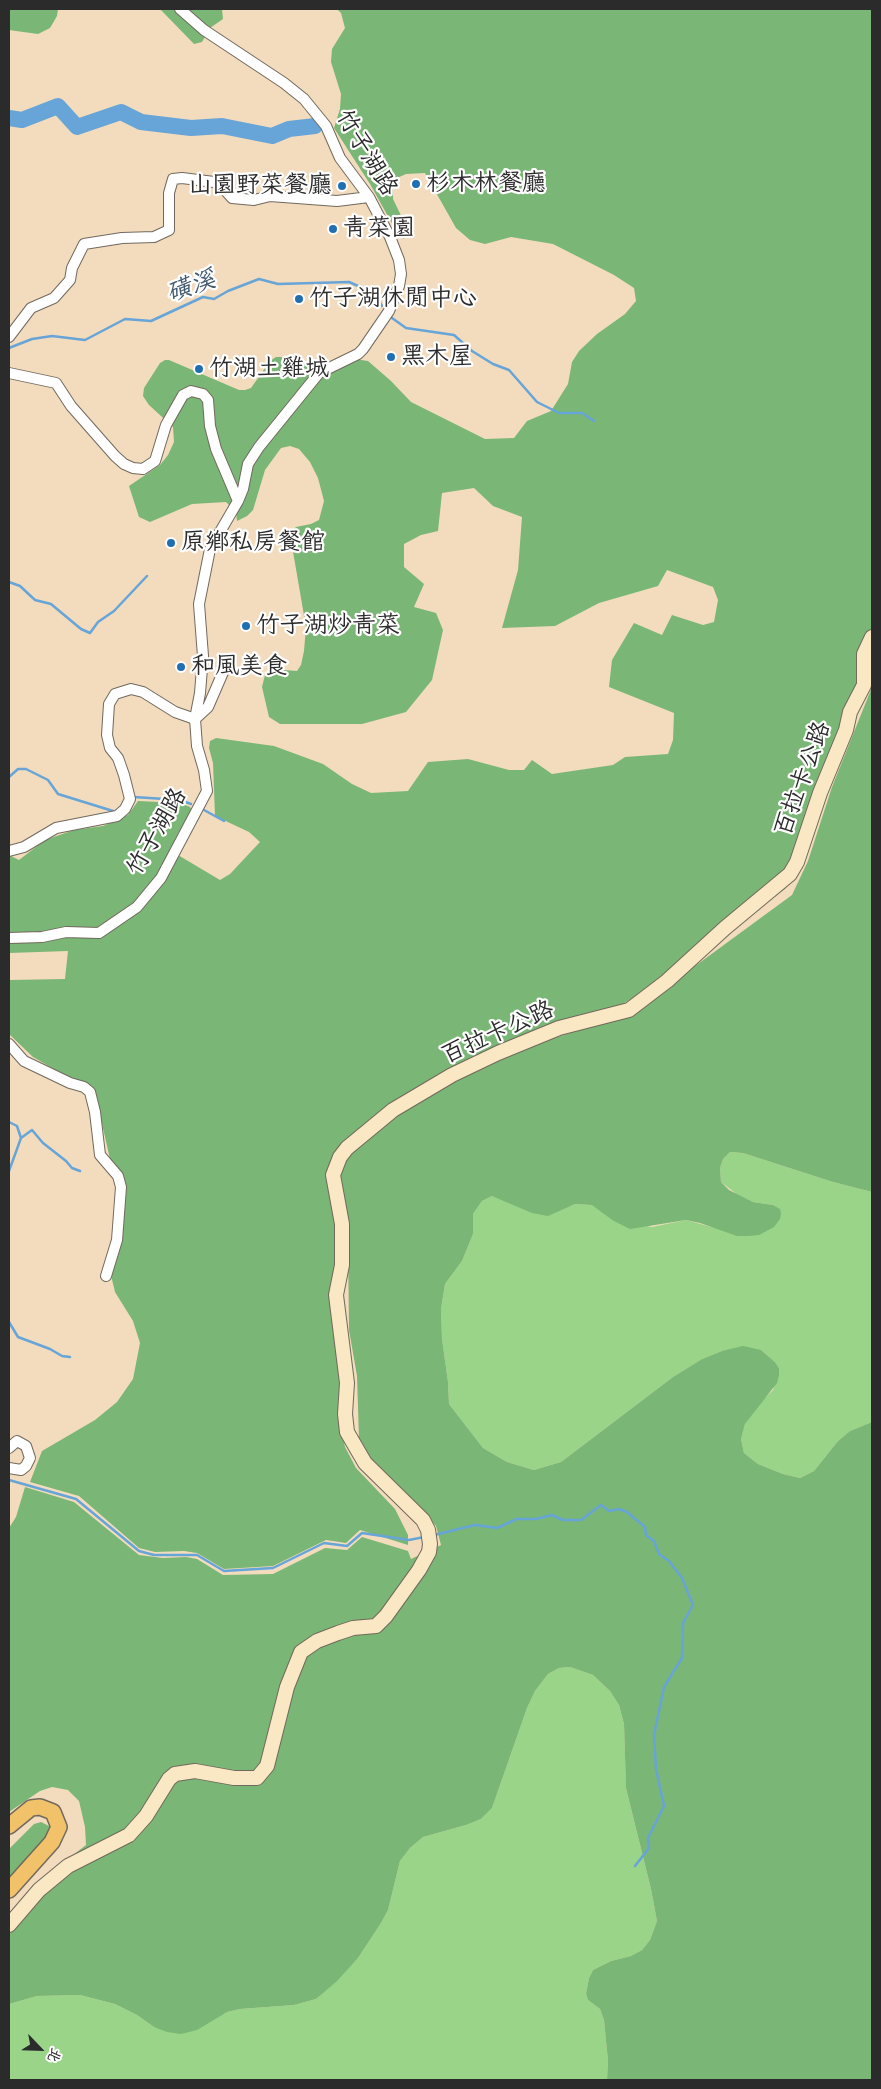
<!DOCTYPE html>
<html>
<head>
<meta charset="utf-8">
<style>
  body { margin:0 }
  #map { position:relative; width:881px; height:2089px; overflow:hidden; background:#f2dcbd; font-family:Caveat,"LXGW WenKai TC",sans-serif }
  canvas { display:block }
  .frame { position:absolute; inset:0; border:10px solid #2b2b2b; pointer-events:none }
  .north { position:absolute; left:15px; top:2024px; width:50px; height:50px; -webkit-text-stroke:4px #fff; paint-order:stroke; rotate:114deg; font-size:14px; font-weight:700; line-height:20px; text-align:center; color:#2b2b2b }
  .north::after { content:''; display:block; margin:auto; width:18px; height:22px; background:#2b2b2b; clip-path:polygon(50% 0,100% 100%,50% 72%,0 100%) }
</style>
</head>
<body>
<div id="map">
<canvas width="881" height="2089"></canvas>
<div class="frame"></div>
<div class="north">北</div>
</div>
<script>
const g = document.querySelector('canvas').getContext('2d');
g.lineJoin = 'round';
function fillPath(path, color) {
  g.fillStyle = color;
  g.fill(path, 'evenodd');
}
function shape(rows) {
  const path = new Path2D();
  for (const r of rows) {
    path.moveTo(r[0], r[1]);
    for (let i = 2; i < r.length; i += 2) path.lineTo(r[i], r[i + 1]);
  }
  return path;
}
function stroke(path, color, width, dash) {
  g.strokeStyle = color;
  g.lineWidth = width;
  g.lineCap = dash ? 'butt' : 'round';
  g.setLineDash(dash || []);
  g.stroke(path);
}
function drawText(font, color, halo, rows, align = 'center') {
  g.font = font + ' Caveat,"LXGW WenKai TC",sans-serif';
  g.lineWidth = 4.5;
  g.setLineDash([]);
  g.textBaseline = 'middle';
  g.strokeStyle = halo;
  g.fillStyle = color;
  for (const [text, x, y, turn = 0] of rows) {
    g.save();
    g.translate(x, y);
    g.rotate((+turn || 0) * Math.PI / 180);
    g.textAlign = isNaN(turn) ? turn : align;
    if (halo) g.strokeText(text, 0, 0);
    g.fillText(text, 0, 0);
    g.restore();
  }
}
fillPath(shape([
  [730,1152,743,1153,833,1182,872,1192,872,1422,850,1431,838,1441,814,1471,800,1478,783,1474,758,1464,744,1453,741,1439,745,1424,756,1407,773,1390,779,1368,775,1362,761,1350,722,1351,702,1359,673,1377,561,1462,534,1470,507,1462,483,1448,449,1404,448,1382,442,1339,441,1309,445,1284,462,1261,473,1234,473,1214,482,1201,492,1196,507,1201,562,1209,575,1204,593,1205,612,1220,652,1227,686,1220,715,1228,780,1219,779,1209,773,1205,753,1202,738,1195,721,1182,720,1168,723,1159],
  [570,1667,593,1675,610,1691,619,1705,624,1724,626,1788,651,1889,657,1921,650,1940,642,1950,631,1956,611,1961,593,1970,589,1978,586,1994,588,2000,600,2009,604,2020,608,2061,607,2080,9,2080,9,2004,37,1996,80,1995,115,2004,137,2015,154,2027,215,2018,227,2012,240,2009,294,2005,316,1999,358,1958,381,1923,388,1910,400,1861,410,1848,423,1837,466,1825,481,1819,492,1808,527,1708,535,1691,548,1674,559,1668]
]), '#99d489');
fillPath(shape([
  [9,9,58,9,57,16,50,28,38,34,9,30],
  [160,9,222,9,223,19,210,28,202,42,194,44],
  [337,9,872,9,872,667,838,752,792,880,785,889,666,977,610,1012,429,1084,333,1166,339,1263,333,1310,337,1360,341,1379,339,1418,345,1447,356,1468,395,1509,408,1535,408,1545,360,1530,346,1543,326,1540,273,1566,224,1569,197,1553,184,1551,155,1552,139,1548,79,1496,30,1482,42,1451,95,1420,117,1402,133,1379,140,1343,133,1321,115,1292,109,1267,122,1219,124,1179,110,1159,96,1097,92,1086,82,1081,66,1076,33,1057,9,1034,9,980,65,979,68,951,9,953,9,855,19,860,45,840,74,830,103,826,128,815,138,801,180,803,190,807,192,810,175,839,178,855,220,880,230,874,260,842,249,832,215,816,213,763,209,748,210,741,216,738,274,746,323,764,352,784,371,793,408,791,428,762,468,759,509,770,524,770,532,760,552,774,613,765,625,757,668,754,673,740,674,713,609,687,612,660,634,623,662,635,672,615,703,625,714,622,718,600,713,587,667,570,658,586,599,603,555,626,502,628,518,570,522,517,493,506,474,488,442,493,438,531,421,535,404,544,404,567,424,584,414,607,436,613,443,630,432,680,406,712,362,724,280,724,269,717,262,687,265,675,271,669,297,671,301,665,304,651,306,627,291,540,292,531,296,527,311,524,319,520,324,501,318,478,310,462,299,449,290,446,281,448,265,470,253,510,247,516,237,521,236,512,226,502,192,504,150,522,139,517,129,486,160,465,168,455,174,442,173,427,149,405,143,396,144,388,160,363,165,360,169,360,239,390,245,390,251,388,270,361,276,357,284,357,309,363,327,363,341,357,368,361,391,381,411,402,485,439,514,438,527,421,551,411,568,384,572,362,579,351,597,334,625,314,636,301,634,288,614,275,553,244,511,237,485,244,470,240,456,228,425,173,406,174,397,178,393,189,393,199,408,230,404,239,399,236,370,184,334,128,340,109,341,94,331,62,332,49,345,28,341,13],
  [872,687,872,1192,833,1182,743,1153,730,1152,723,1159,720,1168,721,1182,729,1190,753,1202,773,1205,780,1209,781,1214,780,1219,774,1227,759,1235,748,1236,737,1236,700,1223,686,1220,630,1229,612,1220,592,1205,575,1204,548,1216,532,1213,492,1196,482,1201,473,1214,473,1234,462,1261,445,1284,441,1309,442,1339,448,1382,449,1404,483,1448,507,1462,534,1470,561,1462,673,1377,702,1359,722,1351,743,1346,761,1350,775,1362,779,1368,779,1375,777,1383,745,1424,741,1439,744,1453,758,1464,783,1474,800,1478,814,1471,838,1441,850,1431,872,1422,872,2080,607,2080,608,2061,604,2020,600,2009,588,2000,586,1994,589,1978,593,1970,611,1961,631,1956,642,1950,650,1940,657,1921,651,1889,626,1788,624,1724,619,1705,610,1691,593,1675,570,1667,559,1668,548,1674,535,1691,527,1708,492,1808,481,1819,466,1825,423,1837,410,1848,400,1861,388,1910,381,1923,358,1958,337,1981,316,1999,294,2005,240,2009,227,2012,197,2030,181,2034,167,2032,154,2027,137,2015,115,2004,80,1995,37,1996,9,2004,9,1916,59,1866,86,1845,85,1827,79,1801,68,1790,52,1787,40,1791,9,1812,9,1528,16,1517,25,1487,74,1502,139,1555,163,1558,186,1557,197,1559,223,1575,273,1574,325,1548,347,1550,362,1537,408,1551,411,1559,441,1545,436,1526,366,1456,359,1439,357,1376,349,1330,348,1242,339,1173,342,1161,386,1121,451,1080,512,1052,609,1020,676,980,792,895,808,861,832,787],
  [41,1822,49,1826,49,1843,9,1882,9,1849,34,1824]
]), '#7ab675');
stroke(shape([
  [392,318,406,328,454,335,472,351,493,364,509,370,537,402,559,413,582,413,594,421],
  [9,348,32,339,52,336,85,340,125,319,151,321,203,297,214,299,228,291,259,279,278,284,349,282,374,293,382,306],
  [9,582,20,586,35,600,51,604,81,629,90,633,98,622,114,611,147,576],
  [9,777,18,769,26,769,48,780,58,794,113,811],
  [134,797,180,800,191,804],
  [204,810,224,821],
  [9,1122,17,1126,21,1138,32,1130,43,1143,66,1161,72,1168,80,1171],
  [9,1171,21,1138],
  [9,1322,18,1337,50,1349,62,1356,70,1357],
  [9,1480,76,1499,139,1551,154,1555,197,1555,224,1571,273,1568,324,1543,347,1546,362,1533,409,1540,424,1537],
  [434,1535,475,1525,497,1528,517,1519,536,1519,552,1515,563,1520,581,1520,601,1505,609,1511,619,1509,627,1512,645,1527,646,1535,654,1541,659,1554,669,1561,682,1578,693,1605,683,1623,682,1658,664,1687,654,1735,656,1769,664,1806,648,1838,649,1848,635,1866]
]), '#67a4d8', 2.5);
stroke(shape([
  [9,118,22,120,58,106,77,127,121,112,141,122,191,128,222,126,272,136,289,129,315,126]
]), '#67a4d8', 16);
const street = shape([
  [9,337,31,308,54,298,70,280,72,268,84,244,122,238,154,237,169,230,169,193,173,179,182,178,214,182,224,189,232,198,254,200,270,196,337,201,369,197],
  [9,373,56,383,71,406,115,456,124,464,133,468,143,469,155,461,166,425,183,395,191,391,203,394,208,400,210,426,216,449,238,501],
  [195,719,208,707,224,670],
  [9,851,24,847,56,828,117,816,125,809,130,799,124,775,118,758,110,748,107,735,109,704,115,694,131,689,143,692,175,712,195,719],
  [9,938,42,937,66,932,99,933,137,907,161,878,207,791,204,770,197,746,195,719,200,693,203,656,199,604,210,549,238,501,243,489,248,464,259,447,319,373,358,354,363,349,389,311,399,286,401,274,399,260,390,237,369,197,340,158,326,126,304,99,284,83,204,30,180,9],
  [9,1044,24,1061,70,1083,84,1087,90,1092,95,1112,100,1155,118,1176,121,1187,117,1240,106,1276],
  [9,1448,17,1441,26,1446,30,1458,26,1466,21,1470,9,1468]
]);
const secondary = shape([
  [9,1925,39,1890,68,1866,129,1835,146,1816,169,1779,175,1774,195,1771,234,1778,257,1778,267,1766,287,1687,301,1652,317,1641,338,1633,353,1628,376,1626,386,1616,419,1570,429,1552,430,1544,428,1530,423,1520,365,1463,347,1432,345,1414,347,1383,336,1295,342,1265,342,1224,333,1175,340,1157,347,1148,393,1110,452,1075,498,1053,559,1028,629,1010,667,981,725,928,790,874,797,862,820,793,846,730,850,712,864,685,864,654,872,637]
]);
const primary = shape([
  [9,1826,31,1808,40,1807,53,1812,59,1827,52,1842,9,1890]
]);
stroke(street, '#71695e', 12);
stroke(secondary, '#71695e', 16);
stroke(primary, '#71695e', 18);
stroke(street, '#fff', 10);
stroke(secondary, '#fae7c3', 14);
stroke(primary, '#f2c26a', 15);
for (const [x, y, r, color] of [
  [416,184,5,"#1f6fb2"],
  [342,186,5,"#1f6fb2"],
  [333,229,5,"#1f6fb2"],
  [299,299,5,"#1f6fb2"],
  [391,357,5,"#1f6fb2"],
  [199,369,5,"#1f6fb2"],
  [171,543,5,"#1f6fb2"],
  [246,626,5,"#1f6fb2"],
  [181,667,5,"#1f6fb2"]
]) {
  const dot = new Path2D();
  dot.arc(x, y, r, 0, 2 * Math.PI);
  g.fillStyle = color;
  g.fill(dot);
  stroke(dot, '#fff', 2);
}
drawText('24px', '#2b2b2b', '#fff', [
  ["竹子湖路",366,153,59],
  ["百拉卡公路",803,779,-70],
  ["竹子湖路",157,832,-60],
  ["百拉卡公路",498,1033,-24]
]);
drawText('24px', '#2b2b2b', '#fff', [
  ["杉木林餐廳",426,184],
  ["山園野菜餐廳",332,186,"right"],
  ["青菜園",343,229],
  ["竹子湖休閒中心",309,299],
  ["黑木屋",401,357],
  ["竹湖土雞城",209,369],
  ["原鄉私房餐館",181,543],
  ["竹子湖炒青菜",256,626],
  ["和風美食",191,667]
], 'left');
drawText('italic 25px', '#435b70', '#fff', [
  ["磺溪",191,287,-19]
]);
</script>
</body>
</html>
